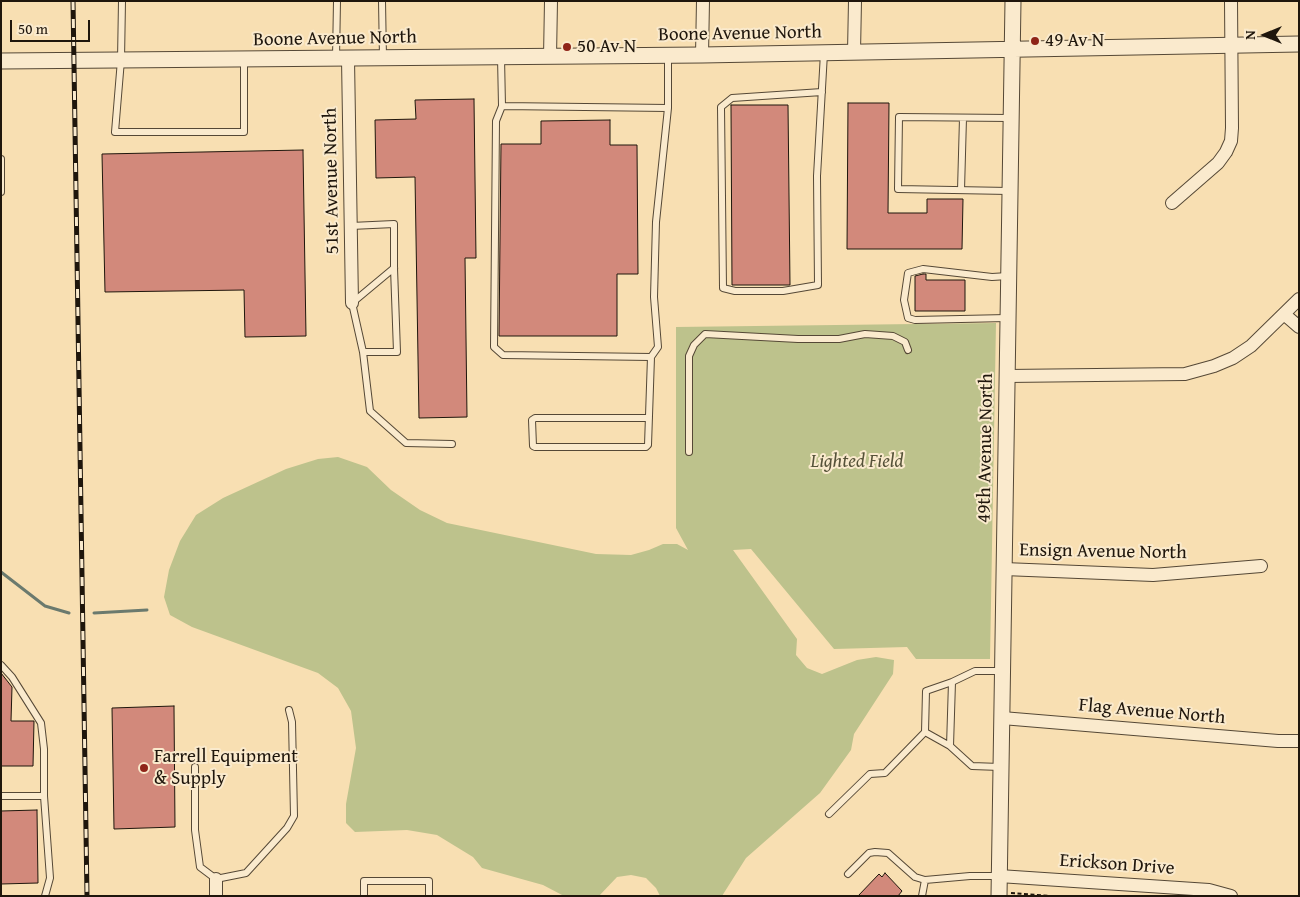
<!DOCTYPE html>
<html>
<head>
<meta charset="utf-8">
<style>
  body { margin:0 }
  #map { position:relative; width:1300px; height:897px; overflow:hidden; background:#f8dfb2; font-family:"Gentium Book Plus",serif }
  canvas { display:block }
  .frame { position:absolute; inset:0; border:2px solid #1f160c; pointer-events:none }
  .north { position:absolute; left:1240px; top:10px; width:50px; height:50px; -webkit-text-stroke:4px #faeacd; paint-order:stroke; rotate:270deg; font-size:14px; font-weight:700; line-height:20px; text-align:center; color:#1f160c }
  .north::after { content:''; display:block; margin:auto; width:18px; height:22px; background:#1f160c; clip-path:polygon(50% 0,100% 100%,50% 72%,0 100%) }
  .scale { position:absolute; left:10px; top:20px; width:80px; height:22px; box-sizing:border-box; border:2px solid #1f160c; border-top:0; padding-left:6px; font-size:15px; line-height:18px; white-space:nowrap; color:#1f160c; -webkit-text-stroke:4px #faeacd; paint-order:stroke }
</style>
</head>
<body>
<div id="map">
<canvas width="1300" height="897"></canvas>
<div class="frame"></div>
<div class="north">N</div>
<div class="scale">50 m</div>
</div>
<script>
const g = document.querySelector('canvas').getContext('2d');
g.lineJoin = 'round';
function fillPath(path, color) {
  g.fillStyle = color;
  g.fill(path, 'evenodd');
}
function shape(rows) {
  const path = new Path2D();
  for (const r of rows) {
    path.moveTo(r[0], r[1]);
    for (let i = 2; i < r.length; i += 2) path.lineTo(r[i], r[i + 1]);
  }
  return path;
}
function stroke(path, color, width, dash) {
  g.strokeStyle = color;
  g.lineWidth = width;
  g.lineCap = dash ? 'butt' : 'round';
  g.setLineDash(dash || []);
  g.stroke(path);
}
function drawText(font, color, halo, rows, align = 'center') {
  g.font = font + ' "Gentium Book Plus",serif';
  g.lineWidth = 4;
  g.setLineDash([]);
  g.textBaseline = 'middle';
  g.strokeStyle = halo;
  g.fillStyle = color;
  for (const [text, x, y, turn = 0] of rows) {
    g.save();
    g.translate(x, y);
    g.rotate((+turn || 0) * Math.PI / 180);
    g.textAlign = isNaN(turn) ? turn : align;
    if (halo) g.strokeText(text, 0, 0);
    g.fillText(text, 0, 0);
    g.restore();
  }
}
fillPath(shape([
  [996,323,990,659,916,659,907,647,834,649,751,549,733,550,797,639,796,655,807,668,822,674,857,660,876,657,894,660,893,674,854,734,851,750,820,793,746,858,722,896,660,896,656,888,646,878,631,875,617,877,599,896,564,896,543,885,482,868,473,857,437,835,407,830,355,832,346,823,346,804,356,748,351,711,338,688,318,673,192,627,170,615,164,597,169,570,180,541,196,515,223,498,286,469,318,459,338,457,367,467,391,490,420,510,447,523,596,554,631,555,649,550,663,544,677,544,688,550,676,528,676,327]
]), '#bdc28c');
stroke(shape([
  [1,572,45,606,69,613],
  [94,613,147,610]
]), '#6b7a6e', 3);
const building = shape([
  [474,99,476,258,465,258,467,417,419,418,415,177,376,178,375,120,416,119,415,100,474,99],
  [848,103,889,103,888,213,927,213,927,199,963,199,962,249,847,249,848,103],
  [731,105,788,105,790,285,732,285,731,105],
  [610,120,610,145,637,145,638,274,617,274,617,336,499,336,501,144,541,144,541,121,610,120],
  [303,150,306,336,245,337,244,290,105,292,102,154,303,150],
  [923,274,926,274,926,280,965,280,965,311,915,311,915,276,923,274],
  [1,673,12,687,11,721,34,721,33,766,1,766,1,673],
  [174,706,175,827,114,829,112,708,174,706],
  [37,810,38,883,1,884,1,811,37,810],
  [885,873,902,891,898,896,858,896,879,874,882,877,885,873]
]);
fillPath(building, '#d2897b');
stroke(building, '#1f160c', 1);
const service = shape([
  [122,1,121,60,115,132,244,132,244,60],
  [382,1,383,58],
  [501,57,502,106,668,108,668,56],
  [336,58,337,1],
  [822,92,732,98,721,107,723,288,735,291,783,291,818,285,817,176,824,53],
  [502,106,496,121,494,347,503,355,651,357,658,347,654,297,656,222,668,108],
  [1,159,1,192],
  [961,190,963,118],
  [1009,191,898,189,899,117,1010,118],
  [351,226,394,224,394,268],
  [394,268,397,352,363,352,352,303,394,268],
  [1007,318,915,320,908,318,904,300,908,273,923,269,992,277,1008,276],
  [363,352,370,411,406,443,452,444],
  [649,418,535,418,532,420,533,446,535,447,646,447,648,445,651,357],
  [689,452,689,356,694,345,705,334,798,339,839,339,865,334,893,336,905,342,908,350],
  [1,665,12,677,41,723,44,749,44,796],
  [925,732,950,746],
  [195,767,195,830,200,867,216,879,246,873,287,828,294,816,292,722,289,710],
  [1000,767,972,766,950,746,952,682,975,671,1002,671],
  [1,796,44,796,50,878,45,896],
  [829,814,870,774,885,773,925,732,926,691,952,682],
  [848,874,869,853,875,852,888,853,915,877,925,880,970,876,999,876],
  [364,896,364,881,429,881,429,896],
  [922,896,925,880]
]);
const minor = shape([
  [854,52,855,1],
  [702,55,703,1],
  [550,57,551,1],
  [348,59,352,303],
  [1172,203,1218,163,1226,152,1231,141,1232,128,1231,1],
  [1284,314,1299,327],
  [1007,376,1185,374,1214,366,1233,358,1251,346,1299,299],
  [1004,569,1153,575,1261,566],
  [1002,718,1278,741,1299,741],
  [999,876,1209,890,1231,896],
  [216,879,216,896]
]);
const tertiary = shape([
  [1,61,702,55,1299,44],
  [999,896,1013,1]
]);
stroke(service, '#554836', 8);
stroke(minor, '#554836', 14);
stroke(tertiary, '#554836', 17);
stroke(shape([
  [1011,893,1051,896]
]), '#1f160c', 2, [4, 2.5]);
stroke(service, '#faeacd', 6);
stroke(minor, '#faeacd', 12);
stroke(tertiary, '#faeacd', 15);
const rail = shape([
  [73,1,87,896]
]);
stroke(rail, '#1f160c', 5);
stroke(rail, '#faeacd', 3, [9]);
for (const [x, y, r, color] of [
  [1035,41,5,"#8f2418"],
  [567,47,5,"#8f2418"],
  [144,768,5,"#8f2418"]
]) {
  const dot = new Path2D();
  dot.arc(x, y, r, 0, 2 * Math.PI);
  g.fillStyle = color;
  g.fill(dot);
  stroke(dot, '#faeacd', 2);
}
drawText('19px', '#1f160c', '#faeacd', [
  ["Boone Avenue North",740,34,-1],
  ["Boone Avenue North",335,39,-1],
  ["51st Avenue North",332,181,-91],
  ["49th Avenue North",986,448,-89],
  ["Ensign Avenue North",1103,552,1],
  ["Flag Avenue North",1152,712,5],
  ["Erickson Drive",1117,865,4]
]);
drawText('19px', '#1f160c', '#faeacd', [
  ["49 Av N",1045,41],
  ["50 Av N",577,47],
  ["Farrell Equipment",154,757],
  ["& Supply",154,779]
], 'left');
drawText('italic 19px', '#565239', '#faeacd', [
  ["Lighted Field",857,462]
]);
</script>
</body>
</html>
